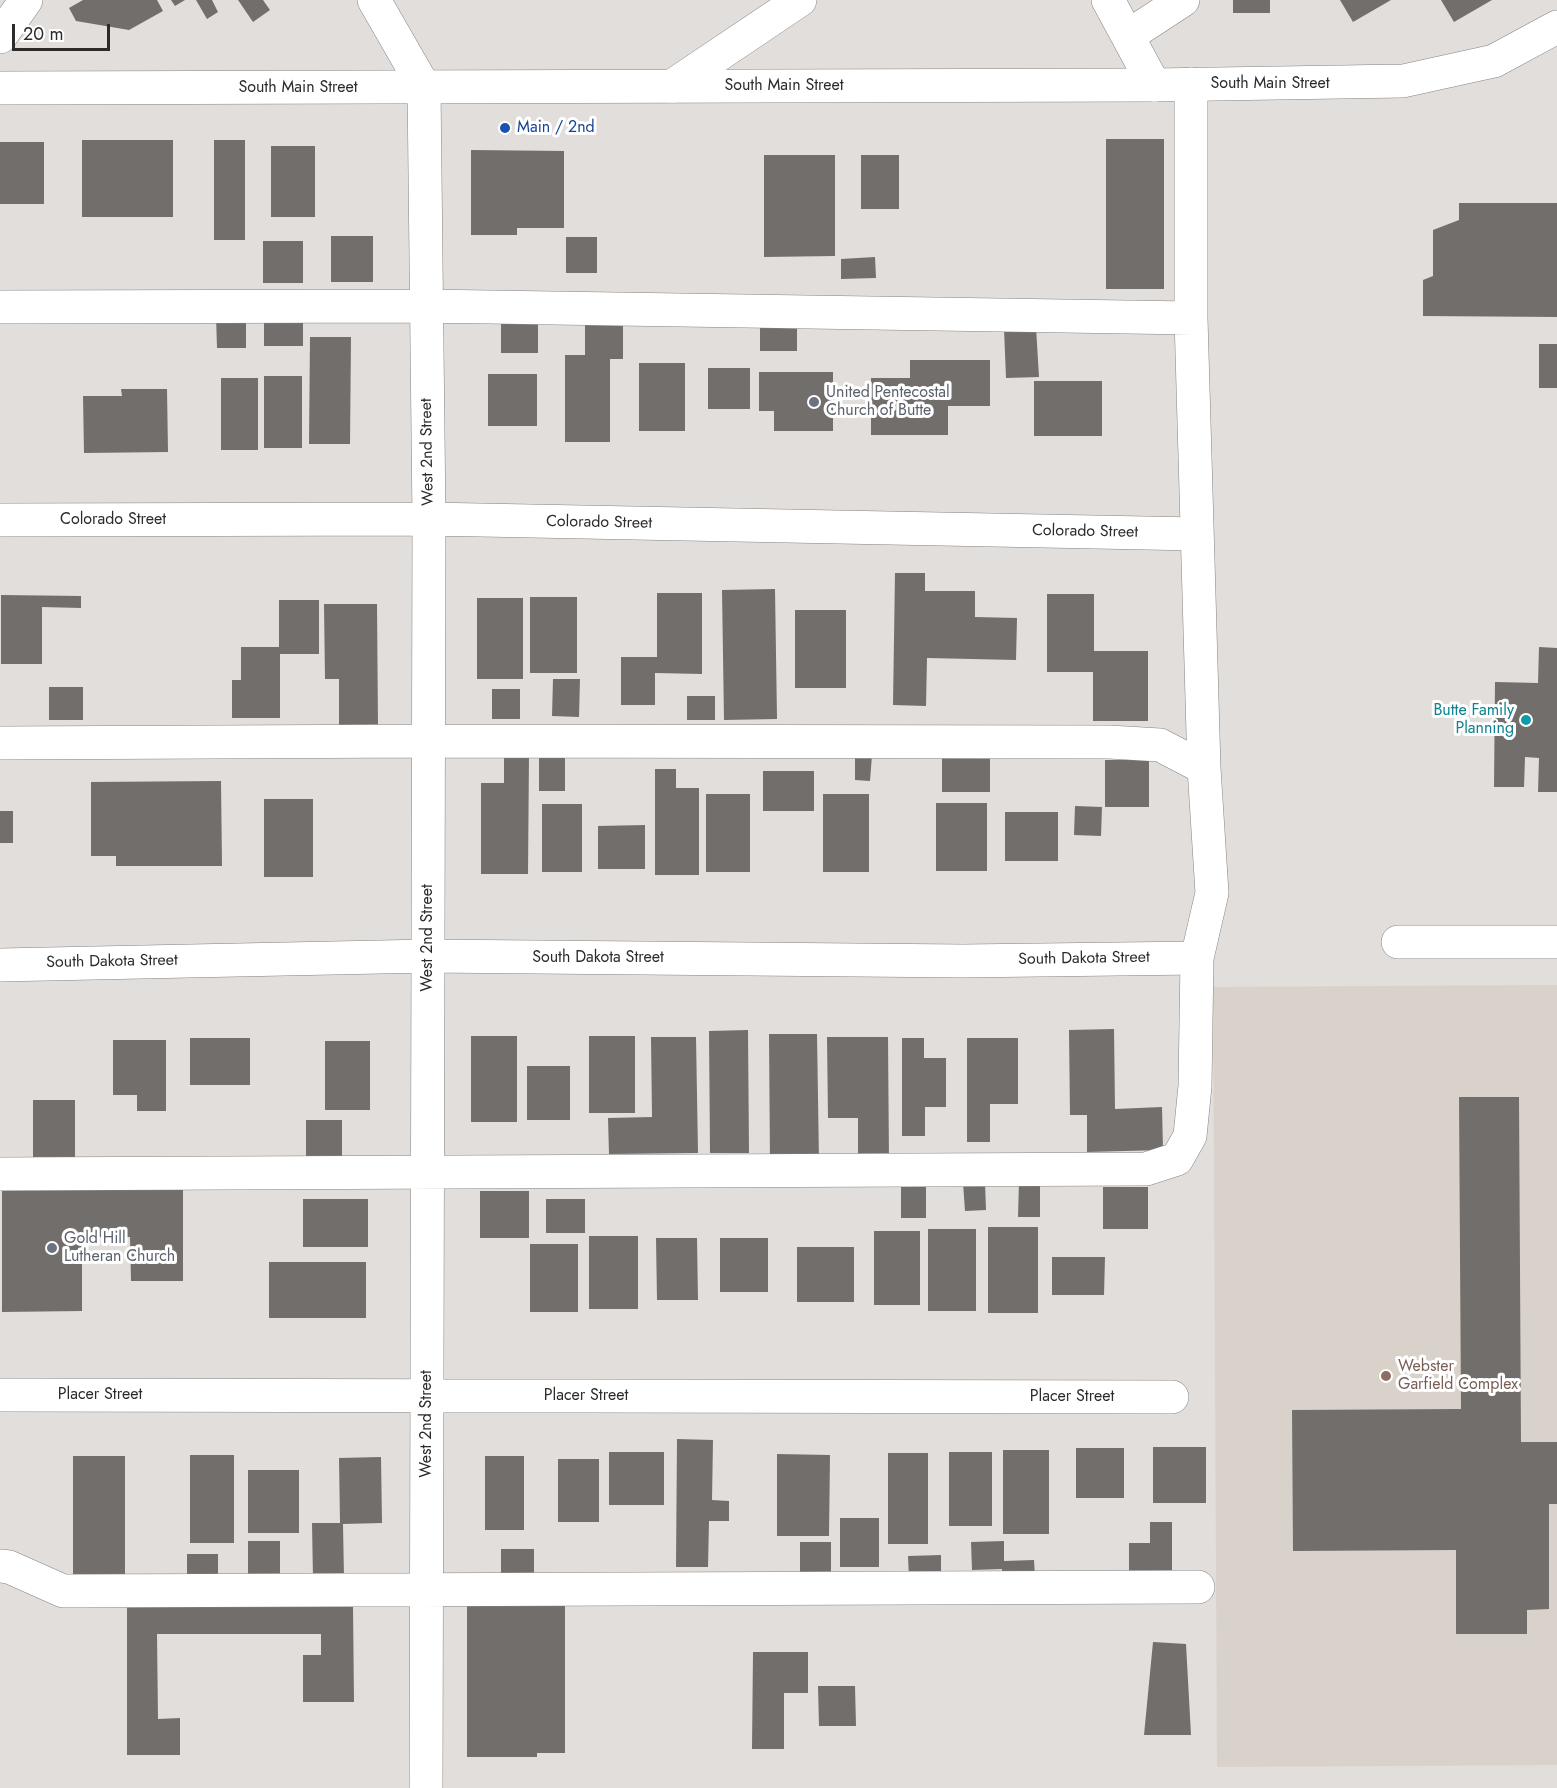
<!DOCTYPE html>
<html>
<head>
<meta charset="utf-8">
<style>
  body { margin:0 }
  #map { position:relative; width:1557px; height:1788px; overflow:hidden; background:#e1dedc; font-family:Jost,sans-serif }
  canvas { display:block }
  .scale { position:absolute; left:12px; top:24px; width:98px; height:27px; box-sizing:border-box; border:3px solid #2c2b2a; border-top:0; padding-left:8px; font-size:18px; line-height:21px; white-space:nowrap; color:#2c2b2a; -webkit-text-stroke:4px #fff; paint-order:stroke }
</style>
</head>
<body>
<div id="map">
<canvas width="1557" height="1788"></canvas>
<div class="scale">20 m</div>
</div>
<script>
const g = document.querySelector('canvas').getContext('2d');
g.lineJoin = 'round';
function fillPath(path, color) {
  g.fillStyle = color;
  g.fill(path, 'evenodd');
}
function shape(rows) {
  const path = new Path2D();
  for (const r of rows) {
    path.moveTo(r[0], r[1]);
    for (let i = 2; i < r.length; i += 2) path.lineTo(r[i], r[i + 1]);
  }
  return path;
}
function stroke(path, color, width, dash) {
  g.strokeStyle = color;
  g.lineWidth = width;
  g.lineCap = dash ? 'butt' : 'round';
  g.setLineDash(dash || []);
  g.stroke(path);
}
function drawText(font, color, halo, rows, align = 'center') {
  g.font = font + ' Jost,sans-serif';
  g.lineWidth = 6;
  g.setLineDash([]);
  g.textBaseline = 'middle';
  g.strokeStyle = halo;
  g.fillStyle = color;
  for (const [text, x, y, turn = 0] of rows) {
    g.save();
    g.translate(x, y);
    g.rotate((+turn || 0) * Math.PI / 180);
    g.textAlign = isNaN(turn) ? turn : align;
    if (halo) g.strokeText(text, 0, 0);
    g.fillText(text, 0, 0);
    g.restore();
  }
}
fillPath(shape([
  [1557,985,1557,1765,1217,1767,1213,987]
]), '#d9d2ca');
fillPath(shape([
  [83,0,157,0,163,11,129,30,76,21,69,8],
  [171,0,185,0,175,6],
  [196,0,212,0,218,12,207,19],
  [238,0,263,0,270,10,253,22],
  [1233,0,1270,0,1270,13,1233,13],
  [1340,0,1391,0,1353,22],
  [1441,0,1492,0,1454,22],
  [1106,139,1164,139,1164,289,1106,289],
  [82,140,173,140,173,217,82,217],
  [214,140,245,140,245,240,214,240],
  [0,142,44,142,44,204,0,204],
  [271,146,315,146,315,217,271,217],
  [471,150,564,151,564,228,517,228,517,235,471,235],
  [764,155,835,155,835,256,764,257],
  [861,155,899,155,899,209,861,209],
  [1459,203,1557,203,1557,317,1423,316,1423,280,1433,276,1433,230,1459,220],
  [331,236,373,236,373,282,331,282],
  [566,237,597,237,597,273,566,273],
  [263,241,303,241,303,283,263,283],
  [875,257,876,278,841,279,841,259],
  [264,310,303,310,303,346,264,346],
  [501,312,538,312,538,353,501,353],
  [246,314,246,348,217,348,216,315],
  [585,317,623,317,623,359,610,359,610,442,565,442,565,355,585,355],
  [760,323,797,323,797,351,760,351],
  [1036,327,1039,377,1006,378,1004,328],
  [310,337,351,337,350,444,309,444],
  [1539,344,1557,344,1557,388,1539,388],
  [910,360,990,360,990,406,948,406,948,435,871,435,871,378,910,378],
  [639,363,685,363,685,431,639,431],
  [708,368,750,368,750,409,708,409],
  [759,372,833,372,833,431,774,431,774,411,759,411],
  [488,374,537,374,537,426,488,426],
  [264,376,302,376,302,448,264,448],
  [221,378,258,378,258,450,221,450],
  [1034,381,1102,381,1102,436,1034,436],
  [121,389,167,389,168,452,84,453,83,396,122,396],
  [895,573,925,573,925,591,975,591,975,617,1017,618,1016,660,927,658,926,706,893,705],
  [775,589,777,719,724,720,722,590],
  [657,593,702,593,702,674,655,673,655,705,621,705,621,657,657,657],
  [1047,594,1094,594,1094,651,1148,651,1148,721,1093,721,1093,672,1047,672],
  [1,595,81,596,81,608,42,607,42,664,1,664],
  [530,597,577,597,577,673,530,673],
  [477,598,523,598,523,679,477,679],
  [279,600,319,600,319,654,280,654,280,718,232,718,232,680,241,680,241,647,279,647],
  [324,604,377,604,378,728,339,728,339,679,325,679],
  [795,610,846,610,846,688,795,688],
  [1539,647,1557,648,1557,792,1538,792,1539,758,1525,757,1524,787,1494,787,1495,682,1538,683],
  [553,679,580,679,579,717,552,716],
  [49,687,83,687,83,720,49,720],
  [492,689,520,689,520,719,492,719],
  [687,696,715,696,715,720,687,720],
  [504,754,529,754,528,874,481,874,481,783,504,783],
  [539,754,565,754,565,791,539,791],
  [855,754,872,755,870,781,855,780],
  [942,754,990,754,990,792,942,792],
  [1105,760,1149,760,1149,807,1105,807],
  [655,769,676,769,676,788,699,788,699,875,655,875],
  [763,771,814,771,814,811,763,811],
  [221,781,222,866,116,866,116,856,91,856,91,782],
  [706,794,750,794,750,872,706,872],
  [823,794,869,794,869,872,823,872],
  [264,799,313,799,313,877,264,877],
  [936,803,987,803,987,871,936,871],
  [542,804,582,804,582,872,542,872],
  [1075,806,1102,807,1101,836,1074,835],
  [0,811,13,811,13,843,0,843],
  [1005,812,1058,812,1058,861,1005,861],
  [645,825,645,869,598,869,598,826],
  [1114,1029,1115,1109,1162,1107,1163,1150,1087,1152,1087,1115,1070,1115,1069,1030],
  [748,1030,749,1153,710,1153,709,1031],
  [769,1034,817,1034,819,1162,770,1163],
  [471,1036,517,1036,517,1122,471,1122],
  [589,1036,635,1036,635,1113,589,1113],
  [651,1037,696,1037,698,1153,609,1154,608,1118,652,1117],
  [827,1037,888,1037,889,1163,858,1164,858,1118,828,1118],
  [190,1038,250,1038,250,1085,190,1085],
  [902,1038,924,1038,924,1058,946,1058,946,1107,925,1107,925,1136,902,1136],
  [967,1038,1018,1038,1018,1104,990,1104,990,1142,967,1142],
  [113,1040,166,1040,166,1111,137,1111,137,1095,113,1095],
  [325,1041,370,1041,370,1110,325,1110],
  [527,1066,570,1066,570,1120,527,1120],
  [1459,1097,1519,1097,1521,1442,1557,1442,1557,1504,1549,1504,1549,1609,1527,1610,1527,1634,1456,1634,1456,1550,1293,1551,1292,1410,1461,1409],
  [33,1100,75,1100,75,1157,33,1157],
  [306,1120,342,1120,342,1160,306,1160],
  [1019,1181,1040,1181,1040,1217,1018,1217],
  [985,1182,986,1210,965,1211,963,1183],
  [2,1184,183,1184,183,1281,131,1281,130,1237,82,1237,82,1311,2,1312],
  [901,1186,926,1186,926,1218,901,1218],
  [1103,1187,1148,1187,1148,1229,1103,1229],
  [480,1191,529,1191,529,1238,480,1238],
  [303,1199,368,1199,368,1247,303,1247],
  [546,1199,585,1199,585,1233,546,1233],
  [988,1227,1038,1227,1038,1313,988,1313],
  [928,1229,976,1229,976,1311,928,1311],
  [874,1231,920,1231,920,1305,874,1305],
  [589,1236,638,1236,638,1309,589,1309],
  [656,1238,697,1238,698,1300,657,1300],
  [720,1238,768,1238,768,1292,720,1292],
  [530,1244,578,1244,578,1312,530,1312],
  [797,1247,854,1247,854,1302,797,1302],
  [1052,1257,1105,1257,1104,1295,1052,1295],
  [269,1262,366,1262,366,1318,269,1318],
  [677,1439,713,1440,712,1500,729,1501,729,1521,709,1521,708,1567,676,1567],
  [1153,1447,1206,1447,1206,1503,1153,1503],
  [1076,1448,1124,1448,1124,1498,1076,1498],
  [1003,1450,1049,1450,1049,1534,1003,1534],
  [609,1452,664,1452,664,1505,609,1505],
  [949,1452,992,1452,992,1526,949,1526],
  [888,1453,928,1453,928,1544,888,1544],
  [777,1454,830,1455,829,1536,777,1536],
  [190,1455,234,1455,234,1543,190,1543],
  [73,1456,125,1456,125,1578,73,1578],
  [485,1456,524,1456,524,1530,485,1530],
  [381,1457,382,1523,343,1524,344,1578,313,1579,312,1523,340,1523,339,1458],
  [558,1459,599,1459,599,1522,558,1522],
  [248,1470,299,1470,299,1533,248,1533],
  [840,1518,879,1518,879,1567,840,1567],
  [1150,1522,1172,1522,1172,1575,1129,1575,1129,1543,1150,1543],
  [248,1541,280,1541,280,1579,248,1579],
  [1004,1541,1004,1561,1034,1560,1035,1577,1002,1579,1002,1569,972,1570,971,1542],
  [800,1542,831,1542,831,1579,800,1579],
  [501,1549,534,1549,534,1574,501,1574],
  [187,1554,218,1554,218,1587,187,1587],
  [941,1555,941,1578,909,1579,908,1556],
  [467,1604,565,1604,565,1753,537,1753,537,1757,467,1757],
  [353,1606,354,1702,303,1702,303,1655,321,1655,321,1634,157,1634,158,1719,180,1718,180,1755,127,1755,127,1607],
  [1153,1642,1186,1644,1191,1735,1144,1735],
  [753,1652,808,1652,808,1693,784,1693,784,1749,752,1749],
  [818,1686,855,1686,856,1726,819,1726]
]), '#716e6c');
const minor = shape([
  [374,0,424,87,429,519,426,1788],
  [1108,0,1154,85],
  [1128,36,1183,0],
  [0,37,26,0],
  [672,86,800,0],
  [0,307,426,306,1191,318],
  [0,520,429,519,1197,534],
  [0,743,429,741,1109,742,1160,745,1204,768],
  [1398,942,1557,942],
  [0,965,428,956,963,961,1197,958],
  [0,1174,1146,1169,1177,1159,1190,1136,1195,1086,1197,958,1212,893,1204,768,1191,318,1191,84],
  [0,1395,1172,1397],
  [0,1566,9,1567,63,1591,1198,1587]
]);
const major = shape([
  [0,88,1154,85,1403,81,1494,61,1557,27]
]);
stroke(minor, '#868481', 34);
stroke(major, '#868481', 34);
stroke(minor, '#fff', 33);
stroke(major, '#fff', 33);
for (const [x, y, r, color] of [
  [505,128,6,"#1a4fb4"],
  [814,402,6,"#6b7280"],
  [1526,720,6,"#0f9aa8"],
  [52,1248,6,"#6b7280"],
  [1386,1376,6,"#8d6e63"]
]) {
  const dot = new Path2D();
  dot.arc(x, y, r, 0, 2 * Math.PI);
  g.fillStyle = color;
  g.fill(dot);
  stroke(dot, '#fff', 2);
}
drawText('16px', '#2c2b2a', '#fff', [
  ["South Main Street",1270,84],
  ["South Main Street",784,86],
  ["South Main Street",298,88],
  ["West 2nd Street",428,452,-91],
  ["Colorado Street",113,520],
  ["Colorado Street",599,523,1],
  ["Colorado Street",1085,532,1],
  ["West 2nd Street",428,938,-90],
  ["South Dakota Street",598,958],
  ["South Dakota Street",1084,959,-1],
  ["South Dakota Street",112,962,-1],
  ["Placer Street",100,1395],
  ["Placer Street",586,1396],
  ["Placer Street",1072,1397],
  ["West 2nd Street",427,1424,-90]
]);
drawText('16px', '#164399', '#fff', [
  ["Main / 2nd",517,128]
], 'left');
drawText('16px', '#5b616d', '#fff', [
  ["United Pentecostal",826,393],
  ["Church of Butte",826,411],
  ["Gold Hill",64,1239],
  ["Lutheran Church",64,1257]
], 'left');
drawText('16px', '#0d838f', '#fff', [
  ["Butte Family",1514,711],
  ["Planning",1514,729]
], 'right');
drawText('16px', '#785e54', '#fff', [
  ["Webster",1398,1367],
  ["Garfield Complex",1398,1385]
], 'left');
</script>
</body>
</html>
